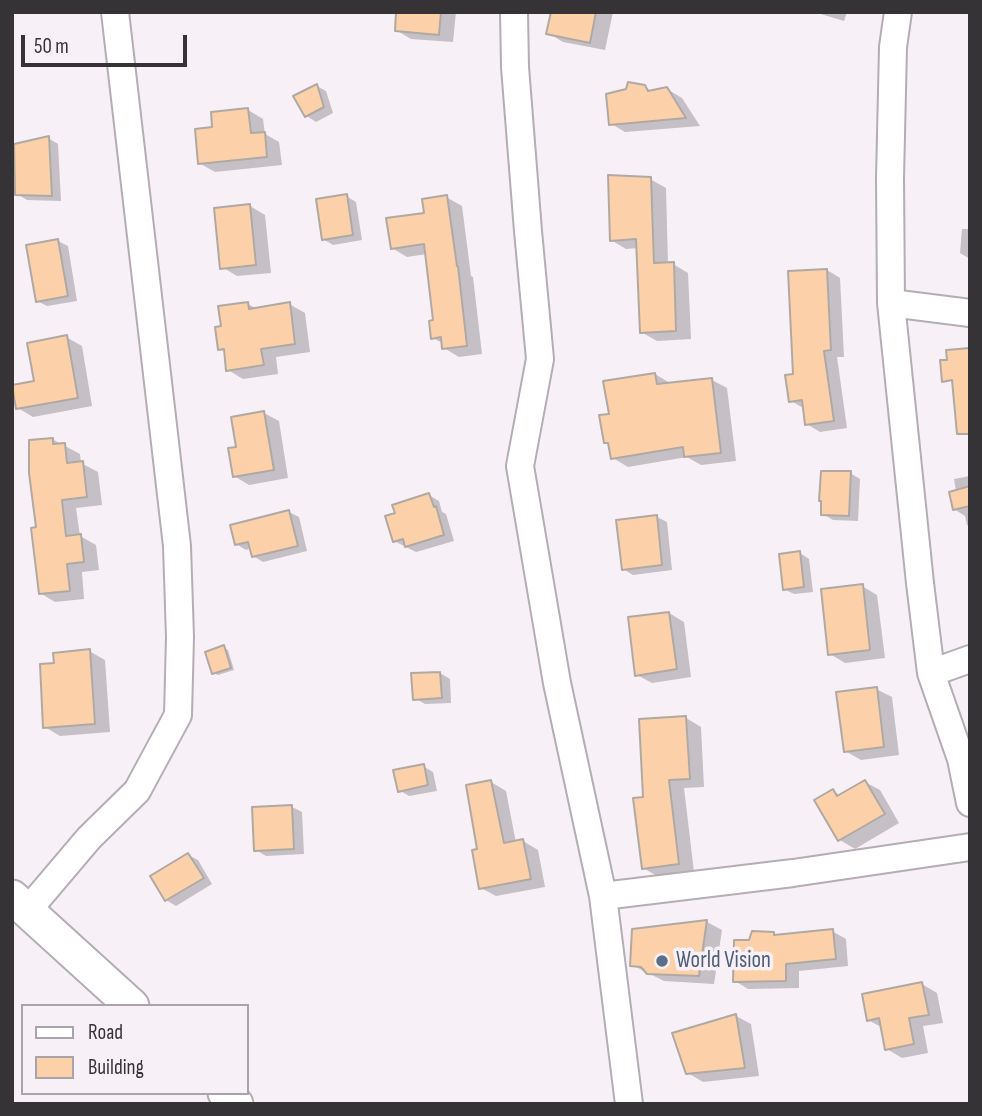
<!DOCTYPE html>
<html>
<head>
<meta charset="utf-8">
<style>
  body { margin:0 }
  #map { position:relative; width:982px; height:1116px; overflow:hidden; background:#f7f0f7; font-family:"Sofia Sans Condensed",sans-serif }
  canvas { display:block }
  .frame { position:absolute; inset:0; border:14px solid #363336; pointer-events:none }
  .legend { position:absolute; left:21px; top:1004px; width:228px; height:91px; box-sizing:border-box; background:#f7f0f7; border:2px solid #aaa4aa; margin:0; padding:9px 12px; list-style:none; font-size:21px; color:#363336 }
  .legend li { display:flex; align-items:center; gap:14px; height:35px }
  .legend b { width:35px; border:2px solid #aaa4aa }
  .scale { position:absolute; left:21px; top:35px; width:166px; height:32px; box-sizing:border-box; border:4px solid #363336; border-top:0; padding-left:9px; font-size:21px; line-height:24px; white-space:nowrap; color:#363336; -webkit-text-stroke:5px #f7f0f7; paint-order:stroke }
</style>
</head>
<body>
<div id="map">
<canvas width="982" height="1116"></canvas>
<div class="frame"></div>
<ul class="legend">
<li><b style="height:9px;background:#fff"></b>Road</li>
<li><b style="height:19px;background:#fcd1a9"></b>Building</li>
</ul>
<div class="scale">50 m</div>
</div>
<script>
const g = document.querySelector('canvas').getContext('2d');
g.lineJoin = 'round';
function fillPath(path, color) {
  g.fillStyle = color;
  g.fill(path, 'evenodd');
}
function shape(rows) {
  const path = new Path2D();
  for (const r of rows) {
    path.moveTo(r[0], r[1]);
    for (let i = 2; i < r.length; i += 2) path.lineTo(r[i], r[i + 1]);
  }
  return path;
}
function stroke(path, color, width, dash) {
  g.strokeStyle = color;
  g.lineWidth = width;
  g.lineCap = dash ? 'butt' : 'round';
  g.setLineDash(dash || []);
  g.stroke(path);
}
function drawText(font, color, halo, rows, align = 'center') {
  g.font = font + ' "Sofia Sans Condensed",sans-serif';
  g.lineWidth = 7;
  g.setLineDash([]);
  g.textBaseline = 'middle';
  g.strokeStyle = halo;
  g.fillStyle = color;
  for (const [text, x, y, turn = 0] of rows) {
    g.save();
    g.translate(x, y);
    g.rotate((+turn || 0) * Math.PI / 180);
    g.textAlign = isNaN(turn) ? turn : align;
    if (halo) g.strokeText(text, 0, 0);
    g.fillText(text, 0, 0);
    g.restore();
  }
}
fillPath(shape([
  [398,12,456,12,453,42,411,39,396,30],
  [553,12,613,12,605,50,563,42,548,33],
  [814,12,847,12,844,21],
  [317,86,326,91,333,113,316,122,307,116],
  [644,87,653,92,667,89,682,98,700,126,625,132,610,123],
  [248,110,263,119,265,134,279,142,282,165,215,172,199,163,214,129],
  [48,138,58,144,61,201,27,200,17,194],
  [650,179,666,188,668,264,673,264,688,273,691,339,657,341,641,332,638,248,626,249,611,240],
  [346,196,356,202,362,240,333,245,323,239],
  [446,197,462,206,471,276,473,277,482,354,459,357,444,348,444,344,433,338,435,322,427,254,407,257,392,248,426,214],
  [250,206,265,215,271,273,237,276,222,267],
  [962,229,970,229,970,259,960,253],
  [58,241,68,246,77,301,47,306,37,301],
  [827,270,840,278,844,357,837,357,847,428,820,432,807,424,805,409,791,401,795,375],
  [248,304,257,309,289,304,305,313,310,352,276,357,278,374,243,379,228,370,226,353,220,349,223,327],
  [66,337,82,346,92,406,33,417,18,408],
  [655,374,670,383,712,380,727,388,736,461,701,465,687,457,628,467,613,458,610,445,606,442,611,415],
  [264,413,279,421,288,478,249,485,234,476,238,448],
  [52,439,80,454,81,463,98,472,102,505,76,508,80,536,96,545,99,570,82,572,84,599,55,602,40,593,38,529],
  [850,473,860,479,858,521,833,520,823,514],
  [970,476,970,526,967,525,965,516,954,509,956,491,954,479],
  [429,495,439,501,442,512,446,514,454,541,416,552,394,541,397,514],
  [289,512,299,517,307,551,263,562,253,556,251,548,246,550,236,544],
  [657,517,667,522,672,570,633,575,623,569],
  [800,553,809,559,813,592,794,594,784,589],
  [862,586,877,595,885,658,845,663,830,654],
  [669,613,684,622,691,677,652,683,637,675],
  [223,647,228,650,234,670,218,675,213,673],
  [89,651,105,660,110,732,60,736,45,727,56,665],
  [440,673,450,679,451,703,425,704,415,698],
  [876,689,892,697,899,755,861,760,845,751],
  [686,718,701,727,704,787,684,788,694,872,659,877,643,868,645,798],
  [423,766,433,772,437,791,409,796,399,790],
  [491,782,506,791,516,843,523,841,538,850,545,887,496,896,481,888,479,850],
  [865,782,880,790,899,823,855,849,840,840,833,791,841,796],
  [292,807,302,812,304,854,266,856,256,850],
  [188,855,198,860,212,884,176,906,166,900],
  [707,922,722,930,714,984,664,981,632,965,634,931],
  [832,931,846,939,848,966,799,971,799,988,748,989,735,981,773,934,778,936],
  [922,984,937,993,943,1023,923,1026,928,1053,902,1058,887,1049,883,1028,868,1020],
  [736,1016,751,1024,759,1076,703,1082,688,1073]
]), '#0003');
const building = shape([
  [396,12,441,12,439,35,395,31,396,12],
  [551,12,596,12,590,43,546,34,551,12],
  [628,82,645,85,648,91,667,87,686,118,609,125,606,94,626,89,628,82],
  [317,84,324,107,305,117,293,96,317,84],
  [248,108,251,133,265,132,267,157,198,164,195,129,212,127,211,112,248,108],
  [49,136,52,196,15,195,14,144,49,136],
  [608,175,651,177,654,263,674,262,676,331,640,333,636,239,610,241,608,175],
  [347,194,353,235,322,240,316,199,347,194],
  [447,195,457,266,458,266,467,346,442,349,441,337,431,339,429,321,433,320,424,244,391,249,386,218,424,213,422,199,447,195],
  [250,204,256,265,220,269,214,208,250,204],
  [58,239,68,296,36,302,26,245,58,239],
  [827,269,831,350,824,351,834,421,805,425,802,400,789,402,785,375,793,374,788,271,827,269],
  [248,302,249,309,290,302,295,344,261,349,264,365,226,371,224,349,218,350,215,327,221,326,218,306,248,302],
  [67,335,78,398,16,409,12,385,34,381,27,343,67,335],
  [970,348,970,434,957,434,952,380,942,382,940,360,947,360,946,350,970,348],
  [655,373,657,384,712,378,721,453,684,457,683,447,611,459,608,443,604,443,599,415,609,414,603,381,655,373],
  [264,411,274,470,233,477,228,448,236,447,231,417,264,411],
  [53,438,53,444,65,443,67,463,83,461,87,497,62,500,66,536,81,534,84,562,67,564,70,591,39,594,31,528,36,527,29,473,29,440,53,438],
  [821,471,851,471,849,516,821,515,821,501,819,501,821,471],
  [970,486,970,506,953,510,949,492,970,486],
  [429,493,434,507,436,506,444,535,405,547,403,539,393,542,385,516,395,513,392,505,429,493],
  [289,510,298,546,252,557,248,542,235,545,230,525,289,510],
  [657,515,662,565,622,570,616,520,657,515],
  [800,551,804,587,783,590,779,554,800,551],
  [863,584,870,650,828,655,821,589,863,584],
  [669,612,677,669,635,676,628,617,669,612],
  [224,645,231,668,212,674,205,652,224,645],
  [90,649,95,724,43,728,40,664,54,663,53,653,90,649],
  [440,672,442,698,413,700,411,673,440,672],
  [877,687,884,747,844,752,836,692,877,687],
  [686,716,690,779,669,780,679,864,642,869,633,798,643,797,639,719,686,716],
  [424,764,428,785,398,792,393,770,424,764],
  [491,780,504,843,523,839,531,879,479,889,472,850,477,849,466,785,491,780],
  [865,780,885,814,838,841,814,800,833,789,837,796,865,780],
  [292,805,294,849,254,851,252,807,292,805],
  [188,853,204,878,165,901,150,876,188,853],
  [707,920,699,976,647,974,641,967,630,966,632,929,707,920],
  [833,929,836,959,786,964,786,981,733,982,734,940,749,940,752,931,774,932,774,935,833,929],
  [922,982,929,1015,909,1018,914,1044,885,1050,879,1018,867,1021,862,994,922,982],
  [736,1014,745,1068,686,1074,672,1033,736,1014]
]);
fillPath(building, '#fcd1a9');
stroke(building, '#b0a9a3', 2);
const minor = shape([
  [514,12,515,67,528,231,540,359,520,466,557,683,603,896,629,1104],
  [898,12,893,47,890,178,891,303,920,583,931,673,961,759,970,803],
  [891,303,970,313],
  [931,673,970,659],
  [603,896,793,873,970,847],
  [28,910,89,838,137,791,178,715,180,637,177,546,115,12]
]);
const tertiary = shape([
  [12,897,132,1006],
  [225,1093,236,1104]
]);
stroke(minor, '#b4adb4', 30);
stroke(tertiary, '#b4adb4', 37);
stroke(minor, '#fff', 26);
stroke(tertiary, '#fff', 33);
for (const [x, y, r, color] of [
  [662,961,7,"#5c6f8a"]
]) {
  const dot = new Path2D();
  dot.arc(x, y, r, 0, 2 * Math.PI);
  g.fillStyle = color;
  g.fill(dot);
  stroke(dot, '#f7f0f7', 2.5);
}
drawText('23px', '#4e5e75', '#f7f0f7', [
  ["World Vision",676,961]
], 'left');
</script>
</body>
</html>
